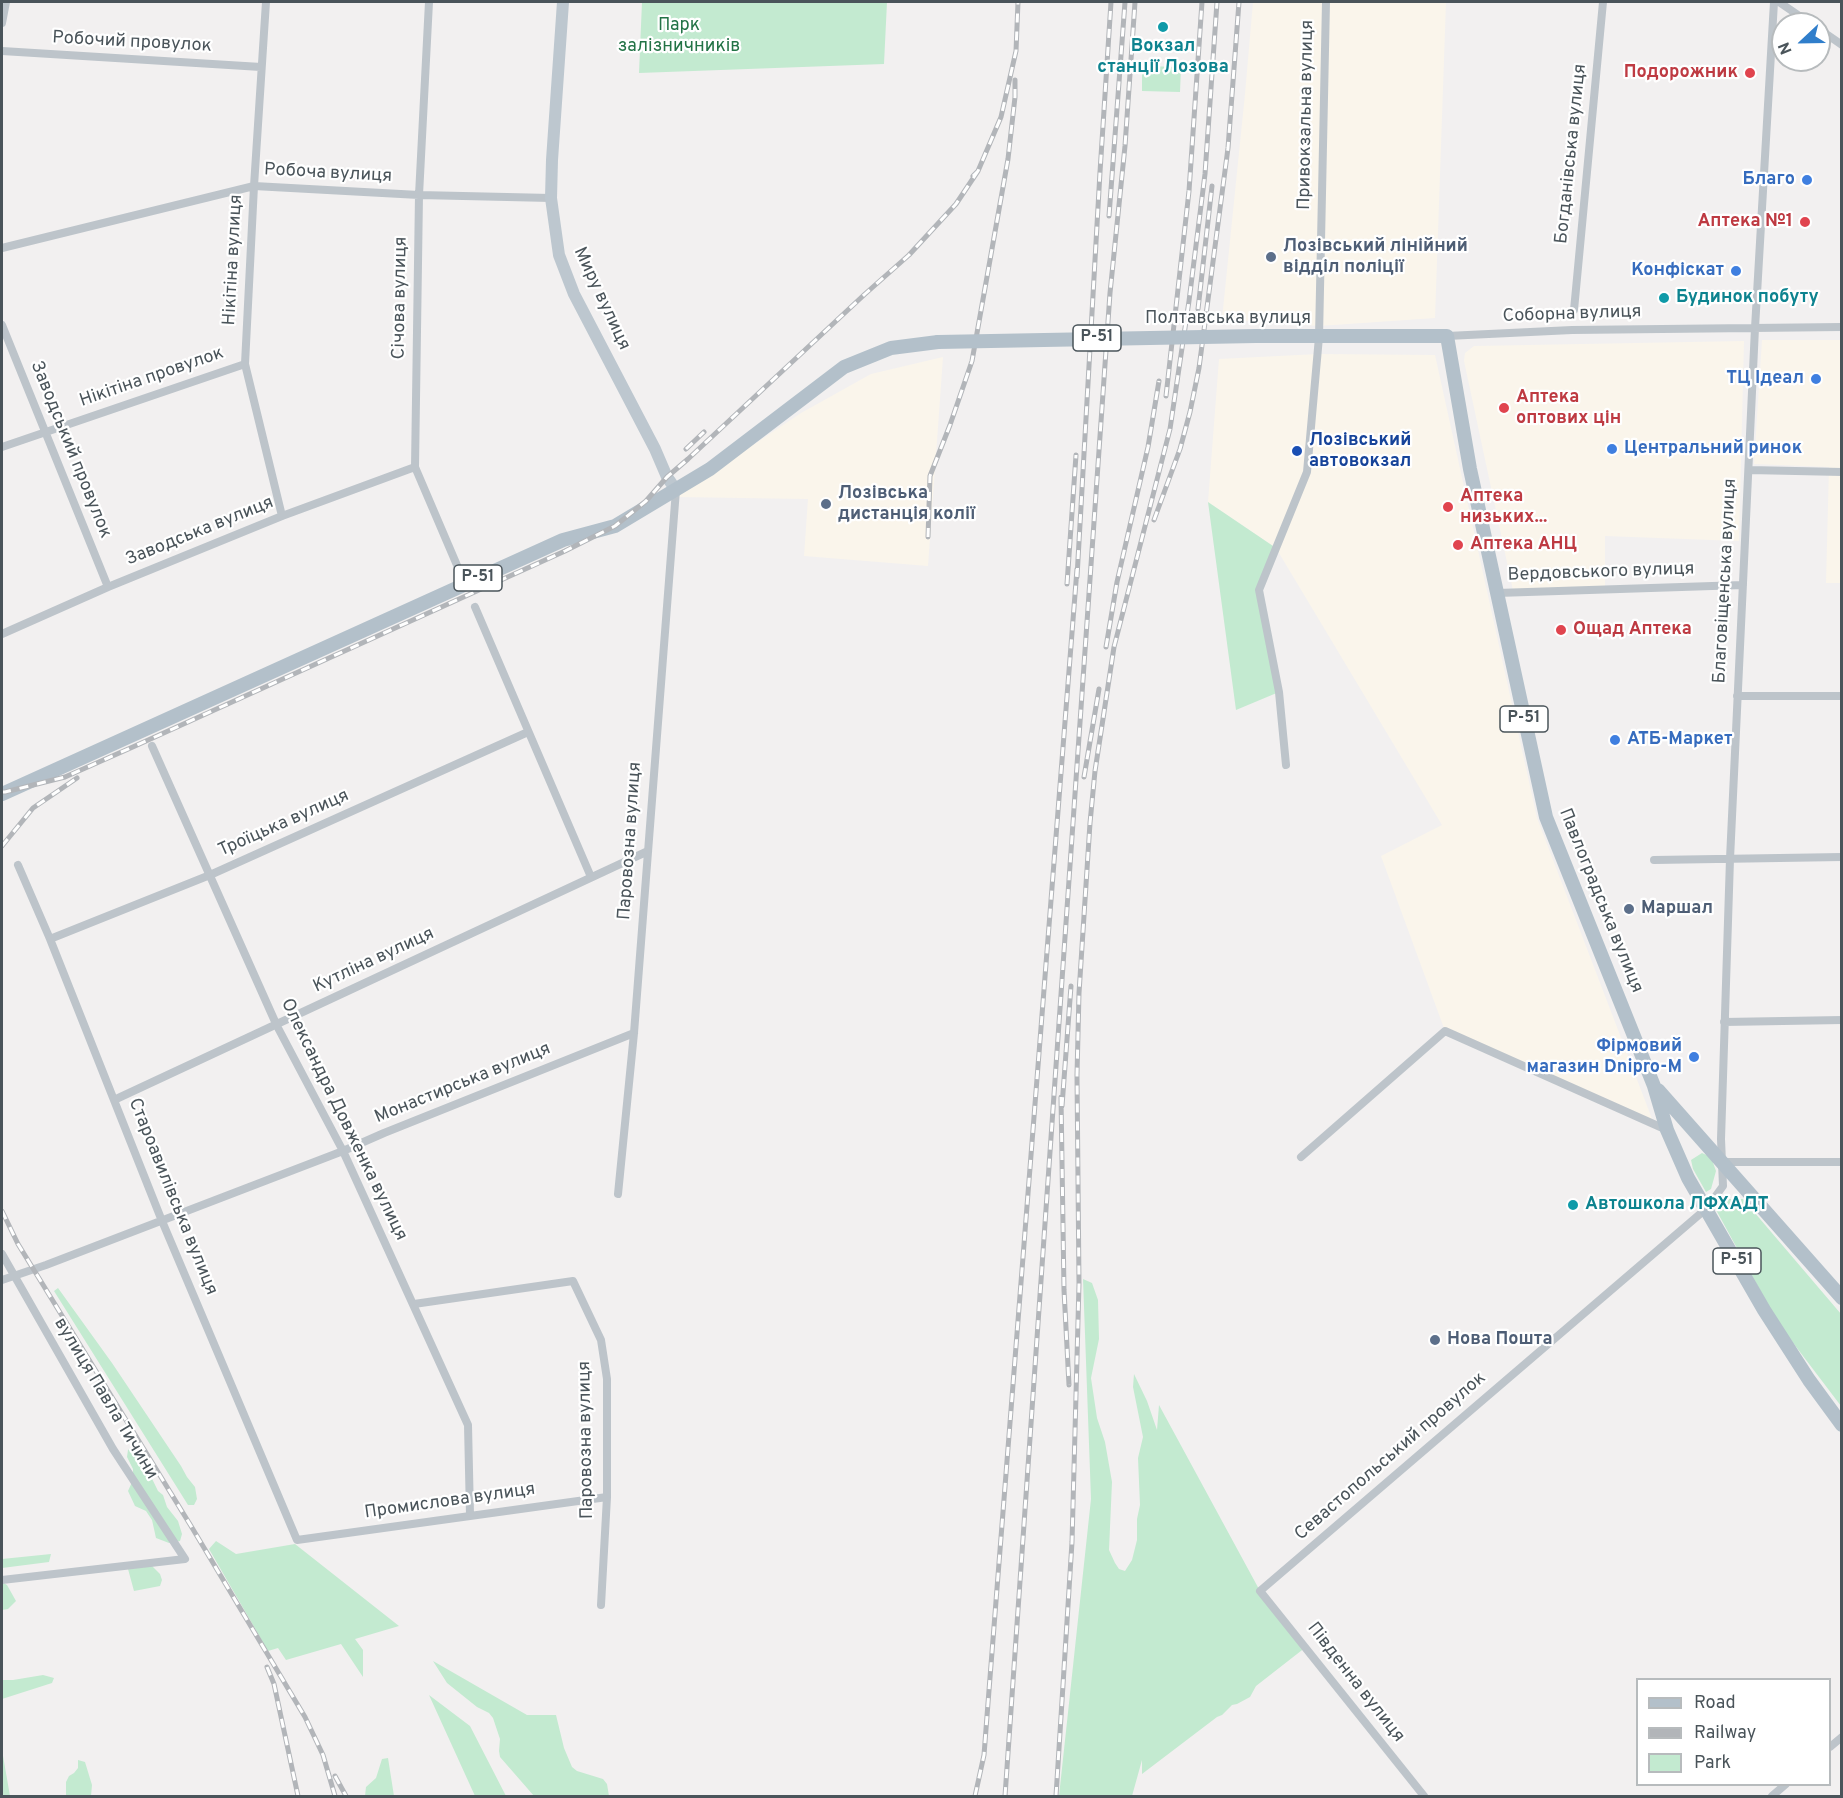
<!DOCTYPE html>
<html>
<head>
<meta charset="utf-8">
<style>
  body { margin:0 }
  #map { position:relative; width:1843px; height:1798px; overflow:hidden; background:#f2f0f0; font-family:Overpass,sans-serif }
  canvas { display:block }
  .frame { position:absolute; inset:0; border:3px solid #4a545a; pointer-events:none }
  .legend { position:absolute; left:1636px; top:1678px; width:195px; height:108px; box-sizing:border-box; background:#fff; border:2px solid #b7bbbd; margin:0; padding:8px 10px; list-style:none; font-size:18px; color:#4a545a }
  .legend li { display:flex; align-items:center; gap:12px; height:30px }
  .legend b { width:30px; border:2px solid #b7bbbd }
  .north { position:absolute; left:1771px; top:12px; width:60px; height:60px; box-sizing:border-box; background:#fff; border:2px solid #b7bbbd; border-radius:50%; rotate:248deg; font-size:16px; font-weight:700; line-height:24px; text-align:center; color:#4a545a }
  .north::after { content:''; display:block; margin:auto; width:21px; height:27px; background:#307ecb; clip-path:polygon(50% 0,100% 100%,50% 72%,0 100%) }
</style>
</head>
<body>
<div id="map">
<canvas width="1843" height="1798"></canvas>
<div class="frame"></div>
<ul class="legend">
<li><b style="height:8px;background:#b3c0ca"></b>Road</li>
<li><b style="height:8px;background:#b2b5b9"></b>Railway</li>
<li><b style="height:16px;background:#c3ead0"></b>Park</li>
</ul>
<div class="north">N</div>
</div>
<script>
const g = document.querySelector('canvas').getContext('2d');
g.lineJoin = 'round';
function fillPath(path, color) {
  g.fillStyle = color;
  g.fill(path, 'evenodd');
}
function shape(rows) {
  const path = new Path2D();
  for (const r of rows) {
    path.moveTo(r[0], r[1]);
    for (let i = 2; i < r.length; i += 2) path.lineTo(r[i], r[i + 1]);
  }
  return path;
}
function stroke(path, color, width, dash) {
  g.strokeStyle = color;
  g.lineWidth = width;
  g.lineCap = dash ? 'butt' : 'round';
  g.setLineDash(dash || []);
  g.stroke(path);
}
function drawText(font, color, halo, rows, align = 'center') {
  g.font = font + ' Overpass,sans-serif';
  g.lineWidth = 4.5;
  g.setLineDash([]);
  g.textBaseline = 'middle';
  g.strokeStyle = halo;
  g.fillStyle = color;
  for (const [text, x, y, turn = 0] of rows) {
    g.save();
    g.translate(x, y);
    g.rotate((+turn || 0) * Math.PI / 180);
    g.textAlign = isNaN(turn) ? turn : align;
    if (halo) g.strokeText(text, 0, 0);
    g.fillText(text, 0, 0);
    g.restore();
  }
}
fillPath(shape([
  [1253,2,1446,2,1435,318,1319,326,1222,319,1245,94],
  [1762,340,1841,340,1841,583,1826,583,1829,467,1754,464],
  [1744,341,1739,541,1605,536,1605,593,1514,595,1464,361,1465,353,1474,346],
  [1318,354,1435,355,1537,818,1654,1124,1445,1031,1381,856,1442,825,1276,548,1208,502,1219,359],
  [943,357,928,566,804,556,808,499,675,497,801,413,871,374]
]), '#faf5eb');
fillPath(shape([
  [642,2,887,2,884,64,639,73],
  [1142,66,1181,67,1180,92,1142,91],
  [1208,502,1276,548,1259,590,1279,692,1236,710],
  [1702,1153,1711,1157,1716,1171,1711,1189,1706,1192,1693,1169,1691,1160],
  [1729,1199,1743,1199,1841,1314,1841,1406,1778,1323,1715,1208],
  [1083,1279,1092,1283,1098,1300,1099,1339,1091,1378,1097,1418,1105,1442,1112,1482,1109,1550,1115,1563,1119,1569,1125,1571,1132,1560,1137,1540,1137,1519,1140,1505,1138,1458,1143,1437,1133,1387,1134,1374,1147,1401,1157,1430,1159,1405,1260,1591,1306,1647,1256,1686,1250,1697,1237,1704,1232,1705,1222,1715,1217,1717,1142,1774,1142,1760,1132,1796,1059,1796,1091,1499],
  [58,1288,112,1363,181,1466,187,1477,195,1487,197,1499,194,1505,188,1505,54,1291],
  [131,1448,140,1454,158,1491,163,1495,167,1507,178,1521,182,1534,180,1541,169,1543,156,1538,152,1520,146,1511,135,1506,128,1491,133,1480,133,1469,127,1457,128,1450],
  [216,1541,236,1554,295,1544,399,1626,355,1639,363,1650,363,1677,341,1644,286,1660,278,1648,268,1651,209,1549],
  [51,1554,49,1562,2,1568,2,1559],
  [152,1566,160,1574,162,1580,160,1586,134,1591,128,1569],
  [2,1582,7,1585,16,1601,8,1609,2,1610],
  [433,1661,527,1715,556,1715,564,1748,572,1767,577,1771,603,1779,607,1784,609,1796,534,1796,500,1757,499,1751,500,1739,493,1718,489,1713,477,1707,447,1683],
  [43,1675,54,1678,52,1683,2,1699,2,1680,13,1680],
  [429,1695,470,1726,506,1796,475,1796],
  [2,1750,10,1796,2,1796],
  [388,1758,394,1796,365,1796,366,1787,376,1778,382,1759],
  [78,1760,85,1762,92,1785,91,1796,66,1796,66,1782,69,1776,74,1773,78,1768]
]), '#c3ead0');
stroke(shape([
  [266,2,254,186,245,364,282,516],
  [429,2,419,195,415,467,465,584],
  [1779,2,1811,24],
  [2,23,6,2],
  [1819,29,1842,45],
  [2,51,261,67],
  [2,248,254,186,419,195,551,198],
  [1574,310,1603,2],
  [2,325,108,587],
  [1447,336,1572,330,1842,327],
  [2,447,245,364],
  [1749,470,1842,472],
  [1497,593,1743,585],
  [475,607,591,877],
  [2,634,108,587,282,516,415,467],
  [1737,696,1842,696],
  [152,746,277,1026,343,1151,468,1425,470,1515],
  [1286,765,1279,692,1259,590,1307,472,1319,337,1326,2],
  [1654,860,1842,857],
  [18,865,50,939,162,1221,297,1540,607,1497],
  [50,939,210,875,528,732],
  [1724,1022,1842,1020],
  [114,1100,648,851],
  [1301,1157,1445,1031,1667,1130],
  [1722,1162,1842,1162],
  [618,1194,634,1033,676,490],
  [2,1254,113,1449,185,1559,2,1580],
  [2,1280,46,1265,343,1151,384,1133,634,1033],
  [414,1304,573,1281,601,1340,607,1379,607,1497,601,1605],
  [1830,1747,1842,1737],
  [1424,1796,1260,1591,1707,1208,1723,1186,1721,1139,1730,859,1755,328,1774,2],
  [1772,1796,1786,1784]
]), '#bdc4ca', 8);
stroke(shape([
  [563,2,552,160,551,198,559,255,574,294,655,449,667,477,676,490]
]), '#bdc7cf', 12);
stroke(shape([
  [1256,336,1447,336,1470,469,1546,817,1654,1086,1667,1130,1688,1178,1764,1310,1809,1380,1842,1425],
  [2,794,563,540,615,526,710,469,844,367,891,348,938,342],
  [1658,1090,1842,1298]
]), '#b3c0ca', 14);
const rail = shape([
  [973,176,978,171,1001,117,1016,51,1018,2],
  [1109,216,1125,2],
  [1198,309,1212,186],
  [1166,396,1189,191,1202,2],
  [686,449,704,432],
  [1154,520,1180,449,1190,412,1199,368,1228,148,1239,2],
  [928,537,930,476,950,425,972,361,1008,159,1015,97,1015,80],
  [1077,577,1100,172,1111,2],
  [1067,584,1076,455],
  [1106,647,1117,582,1148,447,1159,381],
  [1084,777,1099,689],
  [2,792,5,792,65,777,135,746,565,551,615,526,646,501,667,477,688,459,865,294,909,255,956,204,978,171],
  [2,846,33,808,77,778],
  [1061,1097,1064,1290,1069,1385],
  [1062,1106,1071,986],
  [2,1211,18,1244,191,1526,305,1717,323,1755,335,1796],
  [267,1667,274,1684,298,1796],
  [335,1776,346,1796],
  [975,1796,984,1755,988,1703,1077,569],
  [1005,1796,1110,293,1125,146,1135,2],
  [1056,1796,1072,1542,1079,1284,1077,1075,1079,993,1090,823,1095,771,1114,647,1170,429,1189,301,1205,174,1217,2]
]);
stroke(rail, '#b2b5b9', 5);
stroke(rail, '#fff', 3, [9]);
stroke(shape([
  [938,342,1256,336]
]), '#b3c0ca', 14);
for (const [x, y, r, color] of [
  [1163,27,6,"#0f9aa8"],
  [1750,73,6,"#e0444e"],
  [1807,180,6,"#3f7fe0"],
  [1805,222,6,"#e0444e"],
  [1271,257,6,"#5c6f8a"],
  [1736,271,6,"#3f7fe0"],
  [1664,298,6,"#0f9aa8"],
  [1816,379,6,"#3f7fe0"],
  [1504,408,6,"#e0444e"],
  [1612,449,6,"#3f7fe0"],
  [1297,451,6,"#1a4fb4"],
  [826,504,6,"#5c6f8a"],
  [1448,507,6,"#e0444e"],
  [1458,545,6,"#e0444e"],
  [1561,630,6,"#e0444e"],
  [1615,740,6,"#3f7fe0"],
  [1629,909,6,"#5c6f8a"],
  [1694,1057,6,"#3f7fe0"],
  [1573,1205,6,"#0f9aa8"],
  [1435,1340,6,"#5c6f8a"]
]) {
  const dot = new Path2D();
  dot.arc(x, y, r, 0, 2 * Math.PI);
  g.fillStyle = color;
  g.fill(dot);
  stroke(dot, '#fff', 2);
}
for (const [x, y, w] of [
  [1097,338,48],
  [478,578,48],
  [1524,719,48],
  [1737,1261,48]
]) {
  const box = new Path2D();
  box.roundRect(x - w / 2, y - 13, w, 26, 4.5);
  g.fillStyle = '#fff';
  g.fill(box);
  stroke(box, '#4a545a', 1.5);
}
drawText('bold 16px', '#4a545a', null, [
  ["Р-51",1097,338],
  ["Р-51",478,578],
  ["Р-51",1524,719],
  ["Р-51",1737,1261]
]);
drawText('18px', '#237346', '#fff', [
  ["Парк",679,26],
  ["залізничників",679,47]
]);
drawText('18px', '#4a545a', '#fff', [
  ["Робочий провулок",132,43,3],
  ["Привокзальна вулиця",1307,115,-89],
  ["Богданівська вулиця",1572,154,-84],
  ["Робоча вулиця",328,174,3],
  ["Нікітіна вулиця",234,260,-87],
  ["Січова вулиця",401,298,-89],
  ["Миру вулиця",601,299,65],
  ["Соборна вулиця",1572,315,-2],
  ["Полтавська вулиця",1228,319],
  ["Нікітіна провулок",152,378,-19],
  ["Заводський провулок",70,450,68],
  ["Заводська вулиця",200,532,-22],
  ["Вердовського вулиця",1601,573,-2],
  ["Благовіщенська вулиця",1726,581,-87],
  ["Троїцька вулиця",284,824,-24],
  ["Паровозна вулиця",631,841,-86],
  ["Павлоградська вулиця",1600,901,68],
  ["Кутліна вулиця",374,961,-25],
  ["Монастирська вулиця",463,1084,-22],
  ["Олександра Довженка вулиця",343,1120,64],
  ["Староавилівська вулиця",172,1197,68],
  ["вулиця Павла Тичини",105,1399,59],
  ["Паровозна вулиця",587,1440,-91],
  ["Севастопольський провулок",1391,1457,-41],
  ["Промислова вулиця",450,1502,-8],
  ["Південна вулиця",1355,1683,52]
]);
drawText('bold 18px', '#0d838f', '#fff', [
  ["Вокзал",1163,47,"center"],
  ["станції Лозова",1163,68,"center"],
  ["Будинок побуту",1676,298],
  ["Автошкола ЛФХАДТ",1585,1205]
], 'left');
drawText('bold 18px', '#be3a42', '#fff', [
  ["Подорожник",1738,73,"right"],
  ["Аптека №1",1793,222,"right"],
  ["Аптека",1516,398],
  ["оптових цін",1516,419],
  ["Аптека",1460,497],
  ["низьких...",1460,518],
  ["Аптека АНЦ",1470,545],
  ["Ощад Аптека",1573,630]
], 'left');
drawText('bold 18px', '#366cbe', '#fff', [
  ["Благо",1795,180],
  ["Конфіскат",1724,271],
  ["ТЦ Ідеал",1804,379],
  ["Центральний ринок",1624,449,"left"],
  ["АТБ-Маркет",1627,740,"left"],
  ["Фірмовий",1682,1047],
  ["магазин Dnipro-M",1682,1068]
], 'right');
drawText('bold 18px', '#4e5e75', '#fff', [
  ["Лозівський лінійний",1283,247],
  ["відділ поліції",1283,268],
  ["Лозівська",838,494],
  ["дистанція колії",838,515],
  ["Маршал",1641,909],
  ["Нова Пошта",1447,1340]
], 'left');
drawText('bold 18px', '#164399', '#fff', [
  ["Лозівський",1309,441],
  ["автовокзал",1309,462]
], 'left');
</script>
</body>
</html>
